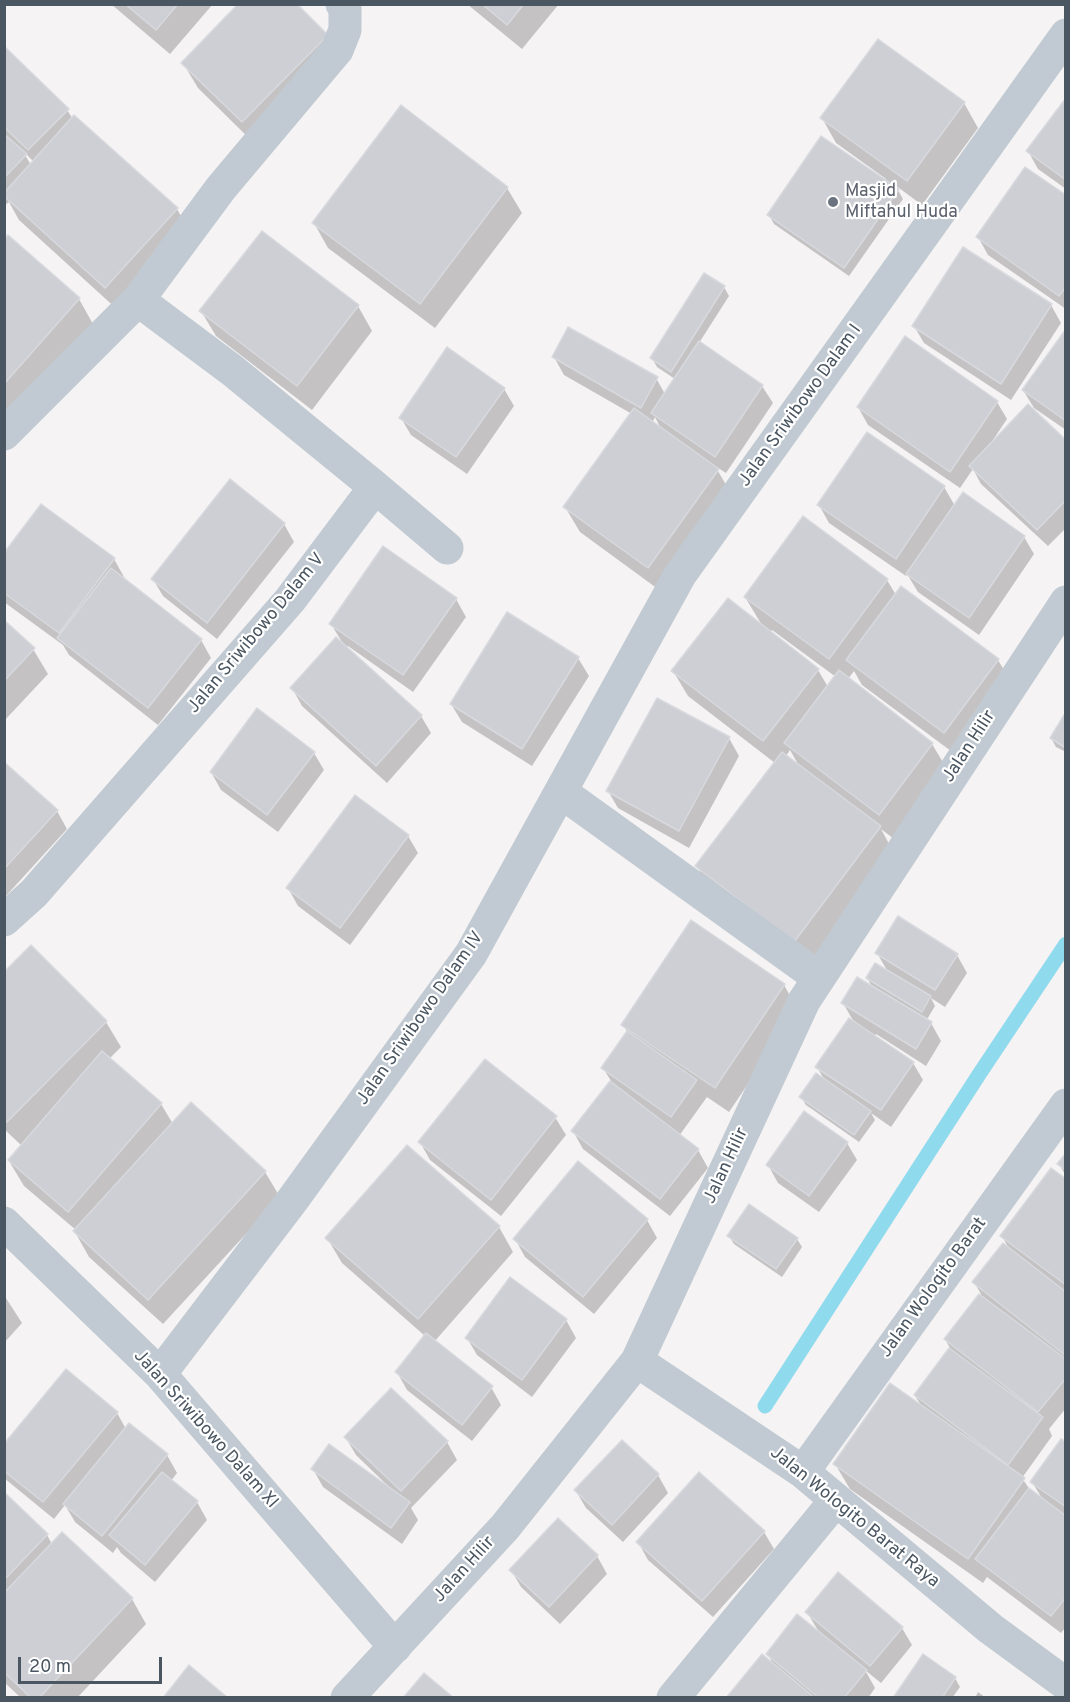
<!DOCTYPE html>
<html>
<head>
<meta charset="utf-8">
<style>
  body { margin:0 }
  #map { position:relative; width:1070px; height:1702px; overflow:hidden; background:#f5f3f3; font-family:Overpass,sans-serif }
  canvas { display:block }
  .frame { position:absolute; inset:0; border:6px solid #4a5661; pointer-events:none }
  .scale { position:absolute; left:18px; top:1657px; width:144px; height:27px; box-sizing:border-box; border:3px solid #4a5661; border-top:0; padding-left:8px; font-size:18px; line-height:21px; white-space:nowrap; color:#4a5661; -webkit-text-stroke:4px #fff; paint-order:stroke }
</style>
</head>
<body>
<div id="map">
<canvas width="1070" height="1702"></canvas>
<div class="frame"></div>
<div class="scale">20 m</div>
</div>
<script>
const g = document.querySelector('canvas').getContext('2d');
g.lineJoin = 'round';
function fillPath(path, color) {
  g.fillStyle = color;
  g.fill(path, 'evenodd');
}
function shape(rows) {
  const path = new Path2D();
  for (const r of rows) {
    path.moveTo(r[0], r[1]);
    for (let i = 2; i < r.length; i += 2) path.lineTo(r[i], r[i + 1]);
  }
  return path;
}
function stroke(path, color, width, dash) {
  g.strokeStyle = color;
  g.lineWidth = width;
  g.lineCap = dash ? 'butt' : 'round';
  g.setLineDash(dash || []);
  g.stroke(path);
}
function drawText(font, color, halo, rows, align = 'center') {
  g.font = font + ' Overpass,sans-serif';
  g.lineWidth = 4.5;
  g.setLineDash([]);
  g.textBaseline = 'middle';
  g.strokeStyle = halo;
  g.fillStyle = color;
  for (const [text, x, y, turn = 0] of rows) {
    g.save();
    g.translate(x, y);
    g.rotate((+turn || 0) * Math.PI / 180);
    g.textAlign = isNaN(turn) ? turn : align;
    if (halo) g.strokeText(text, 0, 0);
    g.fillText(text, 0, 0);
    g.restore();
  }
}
fillPath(shape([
  [111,4,213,4,170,54],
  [467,4,559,4,522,49],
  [327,36,257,146,198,88,183,63],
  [5,49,67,110,73,119,177,209,191,234,120,312,19,220,9,202,4,206],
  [26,154,34,162,31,165,25,155],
  [1066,101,1066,189,1038,169,1028,151],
  [964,103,978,128,922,205,895,185,903,199,849,276,774,224,769,215,884,181,886,179,836,143,822,118],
  [401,107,507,188,522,213,435,328,328,248,314,223],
  [1066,197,1066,309,988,255,978,237],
  [4,242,79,299,93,324,4,423],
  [964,249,1051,305,1061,323,1011,400,924,343,914,326],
  [724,287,729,296,699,343,762,386,773,403,726,473,715,466,732,495,662,592,580,532,565,507,632,414,564,375,554,357,656,378,665,394,675,379,657,367,652,358],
  [655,417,662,431,652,423],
  [358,306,372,331,312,410,216,336,201,311],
  [1066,331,1066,430,1034,408,1023,390],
  [504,389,514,406,467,474,411,435,401,418],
  [997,402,1007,419,991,443,1066,442,1066,528,1048,546,981,484,973,469,960,488,868,425,858,407],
  [867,434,944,487,955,506,1024,537,1034,554,979,635,918,592,907,574,906,576,829,523,819,505],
  [284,524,294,542,217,639,163,596,153,579],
  [4,556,114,559,124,577,122,579,201,640,211,658,158,725,69,655,63,645,4,602],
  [887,580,896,595,901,588,998,660,1013,685,959,757,862,685,854,671,848,679,932,744,947,769,894,839,881,829,894,853,809,966,711,891,697,866,775,763,688,696,673,671,763,627,745,597],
  [772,630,836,677,828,687,818,670,770,633],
  [790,750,799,766,786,756],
  [456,599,466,617,413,692,348,646,346,648,421,716,431,733,387,783,302,706,292,688,342,642,331,624],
  [508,614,578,658,589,676,532,766,462,722,451,704],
  [4,622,33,649,48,674,4,721],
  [1066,715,1066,752,1056,747,1051,738],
  [729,738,739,756,689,848,618,808,608,791],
  [314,753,324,770,278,832,221,790,211,772],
  [4,764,57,811,67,829,5,897],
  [408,836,418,853,350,945,298,906,288,888],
  [31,947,106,1022,121,1047,109,1059,161,1104,173,1124,191,1104,265,1172,280,1197,163,1324,89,1257,75,1232,76,1230,24,1186,9,1161,22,1146,4,1129,4,974],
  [877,953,957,955,967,973,945,1007,931,998,935,1006,926,1021,931,1023,941,1041,926,1066,876,1034,874,1037,913,1063,923,1080,891,1127,871,1113,875,1120,859,1142,806,1105,801,1097,825,1081,817,1067,855,1024,843,1003,873,988,867,978,888,972],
  [784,985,798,1010,729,1112,707,1097,679,1136,698,1150,708,1168,670,1216,583,1149,573,1131,611,1081,603,1068,628,1033,623,1025],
  [555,1117,566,1135,501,1216,430,1160,420,1142],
  [847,1143,857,1160,819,1212,778,1183,768,1165],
  [1066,1155,1066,1176,1059,1164],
  [578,1163,647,1220,657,1238,594,1314,525,1257,515,1239],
  [1066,1180,1066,1408,1049,1429,1052,1436,1022,1478,1030,1490,1043,1500,1032,1482,1066,1444,1066,1627,1061,1633,987,1577,983,1583,850,1489,835,1464,923,1408,915,1396,950,1348,945,1339,981,1294,974,1282,1009,1249,1002,1236],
  [499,1227,513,1252,434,1342,491,1387,501,1405,472,1441,407,1390,397,1372,425,1336,342,1263,327,1238],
  [729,1236,797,1239,802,1247,782,1277,734,1244],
  [4,1295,22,1323,4,1343],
  [566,1320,576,1338,532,1397,477,1355,467,1338],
  [117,1413,126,1429,167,1455,177,1473,171,1481,197,1502,207,1520,155,1582,121,1553,117,1547,113,1553,75,1522,65,1505,54,1519,4,1478,4,1447],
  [346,1438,447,1442,457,1460,411,1508,418,1520,402,1544,323,1487,313,1469,388,1488,389,1487,356,1455],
  [622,1442,658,1475,668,1493,623,1542,586,1508,576,1491],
  [4,1495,47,1535,52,1544,132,1599,146,1624,77,1698,21,1698,4,1682],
  [764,1532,774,1549,713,1617,648,1560,638,1542],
  [597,1556,607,1574,560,1624,521,1587,511,1570],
  [807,1612,902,1628,912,1645,881,1683,865,1670,875,1688,868,1698,728,1698,773,1664,768,1654,820,1634],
  [955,1678,960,1687,952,1698,894,1698],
  [978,1692,986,1698,975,1698]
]), '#0003');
stroke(shape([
  [765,1406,980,1073,1066,944]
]), '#90daee', 15);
const building = shape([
  [125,4,178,4,156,30,125,4],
  [238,4,297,4,328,35,242,122,181,63,238,4],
  [482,4,524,4,507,25,482,4],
  [878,39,965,102,907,181,820,118,878,39],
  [5,47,69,109,28,150,4,127,5,47],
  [1066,98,1066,180,1026,151,1066,98],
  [401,105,508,187,420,304,312,223,401,105],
  [74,115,178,208,105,288,4,196,4,193,74,115],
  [4,134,27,154,4,178,4,134],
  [821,136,899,189,844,268,767,215,821,136],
  [1025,167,1066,195,1066,287,1059,296,976,237,1025,167],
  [262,231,359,305,297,386,199,311,262,231],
  [8,235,80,298,4,384,4,240,8,235],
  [963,247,1052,304,1001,384,912,326,963,247],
  [704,273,725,286,671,372,650,358,704,273],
  [568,327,658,377,641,408,552,357,568,327],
  [1066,329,1066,421,1022,390,1066,329],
  [905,336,998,401,950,472,857,407,905,336],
  [699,341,763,385,715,457,651,413,699,341],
  [447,347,505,388,456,457,399,418,447,347],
  [1028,404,1066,440,1066,500,1037,530,969,466,1028,404],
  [634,408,719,469,648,568,563,507,634,408],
  [867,432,945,486,896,559,817,505,867,432],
  [230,479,285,523,207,623,151,579,230,479],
  [963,492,1025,536,969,618,906,574,963,492],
  [41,504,115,558,59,633,4,593,4,553,41,504],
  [803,516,888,579,829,659,744,597,803,516],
  [383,546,457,598,403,675,329,624,383,546],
  [111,568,202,639,148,708,57,638,111,568],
  [901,586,999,659,944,733,846,660,901,586],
  [728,598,819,669,763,741,671,671,728,598],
  [507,612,579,657,522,749,450,704,507,612],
  [4,620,35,648,4,681,4,620],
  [336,637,422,715,376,766,290,688,336,637],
  [839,670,933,743,879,815,784,743,839,670],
  [657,698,730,737,679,831,606,791,657,698],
  [257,708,315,752,267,815,210,772,257,708],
  [1066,712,1066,748,1050,738,1066,712],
  [782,752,881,826,794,942,695,866,782,752],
  [4,762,58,810,4,869,4,762],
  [355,795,409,835,340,928,286,888,355,795],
  [898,916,958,954,935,990,875,953,898,916],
  [691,920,785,984,715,1088,621,1025,691,920],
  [31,945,107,1021,7,1122,4,1119,4,972,31,945],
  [875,963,931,996,922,1012,866,978,875,963],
  [857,977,932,1022,916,1049,841,1003,857,977],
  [849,1018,914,1062,881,1110,815,1067,849,1018],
  [627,1031,697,1080,671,1117,601,1068,627,1031],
  [102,1051,162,1103,68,1212,8,1160,102,1051],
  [485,1059,557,1116,491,1200,418,1142,485,1059],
  [816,1073,871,1111,854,1135,799,1097,816,1073],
  [610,1081,699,1149,660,1199,571,1131,610,1081],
  [191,1102,266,1171,148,1300,73,1231,191,1102],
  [804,1111,848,1142,809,1196,766,1165,804,1111],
  [407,1145,500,1226,418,1319,325,1238,407,1145],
  [1066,1153,1066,1170,1057,1164,1066,1153],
  [578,1161,648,1219,583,1297,513,1239,578,1161],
  [1051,1168,1066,1179,1066,1285,1000,1236,1051,1168],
  [749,1204,798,1238,776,1269,727,1236,749,1204],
  [1003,1243,1066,1292,1066,1356,972,1282,1003,1243],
  [510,1277,567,1319,522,1380,465,1338,510,1277],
  [979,1294,1066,1359,1066,1378,1038,1412,944,1339,979,1294],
  [426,1333,493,1386,462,1425,395,1372,426,1333],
  [949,1348,1043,1417,1008,1465,914,1395,949,1348],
  [66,1369,118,1412,43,1502,4,1471,4,1444,66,1369],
  [890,1383,1025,1478,968,1559,833,1464,890,1383],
  [391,1388,448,1441,401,1491,344,1437,391,1388],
  [129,1423,168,1454,102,1536,63,1504,129,1423],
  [1061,1439,1066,1442,1066,1507,1030,1482,1061,1439],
  [622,1440,659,1474,612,1525,574,1490,622,1440],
  [329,1444,410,1502,391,1528,311,1469,329,1444],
  [162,1472,198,1501,145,1565,109,1535,162,1472],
  [699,1472,765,1531,702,1601,636,1542,699,1472],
  [1029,1488,1066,1516,1066,1597,1051,1616,975,1559,1029,1488],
  [4,1492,48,1534,4,1580,4,1492],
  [558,1518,598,1555,549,1607,509,1570,558,1518],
  [62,1532,133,1598,39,1698,31,1698,4,1672,4,1593,62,1532],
  [838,1572,903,1627,870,1666,805,1612,838,1572],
  [797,1614,867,1670,844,1698,819,1698,766,1654,797,1614],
  [762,1654,815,1698,726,1698,762,1654],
  [923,1654,956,1677,942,1698,893,1698,923,1654],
  [189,1665,228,1698,163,1698,189,1665],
  [424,1673,454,1698,403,1698,424,1673]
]);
fillPath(building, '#cdcfd5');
stroke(building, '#d7d9de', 1.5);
stroke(shape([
  [4,434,138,300,221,188,337,50,345,30,345,9,342,4],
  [375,487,447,548],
  [561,792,818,977],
  [4,920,34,893,290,600,375,487,233,371,138,300],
  [4,1223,160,1374,395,1647],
  [637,1361,803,1472,991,1629,1066,1684],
  [160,1374,291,1202,471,954,680,575,1066,35],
  [803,1472,1066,1105],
  [347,1698,505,1527,637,1361,804,1001,1066,602],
  [673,1698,836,1500]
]), '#c1cad2', 33);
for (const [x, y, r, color] of [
  [833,202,6,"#6b7280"]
]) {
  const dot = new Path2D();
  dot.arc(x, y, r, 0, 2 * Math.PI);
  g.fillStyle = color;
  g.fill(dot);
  stroke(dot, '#fff', 2);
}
drawText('18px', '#5b616d', '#fff', [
  ["Masjid",845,192],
  ["Miftahul Huda",845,213]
], 'left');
drawText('18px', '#4a5661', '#fff', [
  ["Jalan Sriwibowo Dalam I",801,406,-54],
  ["Jalan Sriwibowo Dalam V",257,634,-50],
  ["Jalan Hilir",970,747,-57],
  ["Jalan Sriwibowo Dalam IV",421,1019,-55],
  ["Jalan Hilir",727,1166,-65],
  ["Jalan Wologito Barat",934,1288,-54],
  ["Jalan Sriwibowo Dalam XI",205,1430,48],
  ["Jalan Wologito Barat Raya",854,1518,39],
  ["Jalan Hilir",465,1570,-48]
]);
</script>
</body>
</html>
